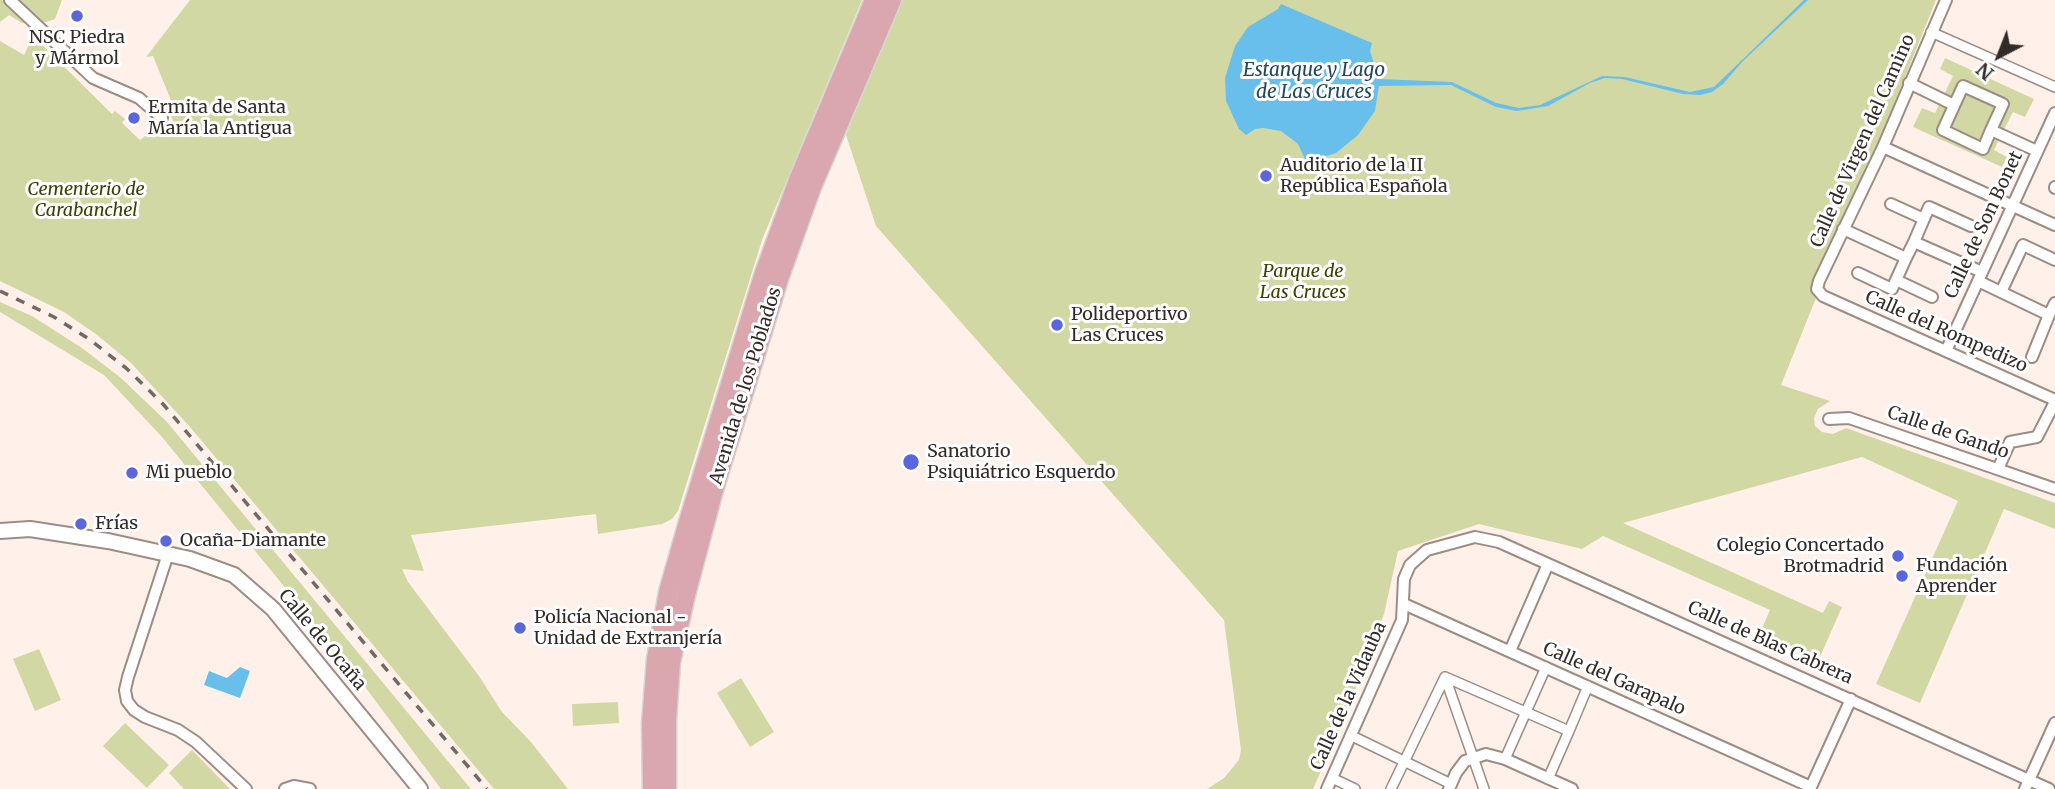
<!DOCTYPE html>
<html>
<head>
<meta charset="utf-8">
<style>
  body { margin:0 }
  #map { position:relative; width:2055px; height:789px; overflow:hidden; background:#fff1ea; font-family:Merriweather,serif }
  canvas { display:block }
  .north { position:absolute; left:1964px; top:21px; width:70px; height:70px; -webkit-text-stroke:5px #fff; paint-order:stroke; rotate:222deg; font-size:19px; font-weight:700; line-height:28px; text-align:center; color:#322b28 }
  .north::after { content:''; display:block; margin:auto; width:24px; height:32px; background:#322b28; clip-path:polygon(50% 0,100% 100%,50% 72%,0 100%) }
</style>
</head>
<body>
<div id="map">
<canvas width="2055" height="789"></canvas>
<div class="north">N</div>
</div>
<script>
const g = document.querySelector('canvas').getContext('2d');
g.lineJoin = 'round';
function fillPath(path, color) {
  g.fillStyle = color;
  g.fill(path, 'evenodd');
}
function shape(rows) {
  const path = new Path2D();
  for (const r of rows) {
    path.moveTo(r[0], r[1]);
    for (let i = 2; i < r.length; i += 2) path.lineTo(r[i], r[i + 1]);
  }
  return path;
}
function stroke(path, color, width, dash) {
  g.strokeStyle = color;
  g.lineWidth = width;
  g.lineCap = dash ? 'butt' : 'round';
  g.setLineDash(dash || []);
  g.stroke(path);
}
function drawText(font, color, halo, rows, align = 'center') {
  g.font = font + ' Merriweather,serif';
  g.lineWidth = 6;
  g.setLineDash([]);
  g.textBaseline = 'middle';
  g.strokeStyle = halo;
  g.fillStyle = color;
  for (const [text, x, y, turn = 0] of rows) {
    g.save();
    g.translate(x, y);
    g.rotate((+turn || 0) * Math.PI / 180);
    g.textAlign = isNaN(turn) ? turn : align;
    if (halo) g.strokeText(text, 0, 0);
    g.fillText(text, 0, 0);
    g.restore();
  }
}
fillPath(shape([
  [0,0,62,0,55,19,37,25,22,23,9,15,0,22],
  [190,0,862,0,762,240,678,511,672,519,662,524,598,534,596,514,411,535,424,571,402,569,408,582,479,676,502,712,531,742,568,789,494,789,190,427,131,363,97,335,64,312,0,281,0,41,24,55,33,36,112,114,115,111,125,119,122,123,140,140,148,134,153,138,171,128,174,124,170,113,172,103,153,56,146,57],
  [899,0,1936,0,1781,385,1830,401,1818,409,1814,418,1815,426,1822,432,1833,434,1846,428,2055,503,2055,529,2004,509,1920,703,1876,684,1958,501,1862,457,1623,523,1823,613,1829,601,1842,607,1819,659,1760,633,1770,610,1603,536,1582,549,1479,524,1398,551,1384,614,1342,724,1313,789,1207,789,1224,778,1239,760,1241,750,1224,620,876,226,846,135],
  [1945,58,2034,99,2025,117,2013,112,1994,150,2007,157,2002,167,1913,127,1922,108,1935,113,1953,76,1940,69],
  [0,302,32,316,82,348,121,378,167,422,471,789,441,789,354,672,162,437,104,375,0,312],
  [39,649,61,700,35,711,13,659],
  [741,678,774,732,750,747,717,693],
  [618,702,619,723,573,726,572,704],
  [125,723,169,765,147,788,103,746],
  [192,750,230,789,184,789,169,773]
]), '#d1d8a4');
fillPath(shape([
  [1804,0,1808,0,1743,61,1723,84,1712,92,1700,95,1683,94,1622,79,1605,78,1590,83,1548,106,1517,111,1496,107,1451,85,1379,86,1375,111,1358,135,1336,153,1314,160,1305,159,1298,144,1281,131,1263,128,1255,129,1246,135,1239,129,1226,101,1225,78,1235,46,1248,27,1278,9,1281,4,1372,43,1370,51,1379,79,1452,82,1496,103,1519,108,1540,105,1602,76,1625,77,1690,92,1714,87],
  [240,667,250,671,240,698,204,685,209,671,227,678]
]), '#68bfec');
const pedestrian = shape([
  [1931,32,2055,87],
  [1445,677,1569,731,1548,779],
  [1445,677,1484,789],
  [1569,731,1588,686],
  [1352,736,1451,784],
  [1505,759,1546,667],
  [1332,778,1355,789],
  [1391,789,1445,677]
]);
const minor = shape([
  [10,0,93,78,139,98,162,118],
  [1946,0,1883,147,1819,281,1817,289,1823,296,2055,400],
  [1909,83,1954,105],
  [1991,130,2003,104,1963,86,1943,130,1983,149,1991,130,2037,151],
  [1883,147,2055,225],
  [2055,187,2055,188],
  [1891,204,1924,219],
  [1843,229,1906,258,1914,242,1982,272],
  [1914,242,1929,207,1971,226],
  [1858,273,1892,289,1906,258],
  [1896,280,1932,297],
  [1978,281,2049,315,2055,303],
  [2001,292,2023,245,2055,260],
  [1946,351,2055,113],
  [2032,357,2049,315],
  [1829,419,1849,418,2055,489],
  [1998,469,2010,442,2037,437,2055,402],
  [168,554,128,677,125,690,127,701,134,710,145,717,178,730,196,742,246,789],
  [1404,604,1811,787],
  [1510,651,1548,564],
  [285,789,294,786,310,789],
  [1327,789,1402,620,1404,579,1410,565,1427,550,1475,537,1499,542,1548,564,2049,789],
  [1449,789,1456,773,1465,761,1486,754,1505,759,1572,789],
  [1810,789,1851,699],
  [2025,789,2055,723]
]);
const tertiary = shape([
  [0,531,30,529,108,541,190,559,234,575,273,609,420,789]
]);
const primary = shape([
  [652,789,651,723,656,659,668,592,688,522,764,273,798,180,874,0],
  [667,789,667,721,671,662,686,595,714,490,779,279,812,187,892,0]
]);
stroke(pedestrian, '#9c8c84', 12);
stroke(minor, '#9c8c84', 14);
stroke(tertiary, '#9c8c84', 18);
stroke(primary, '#d6d5d4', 21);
stroke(pedestrian, '#fff', 9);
stroke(minor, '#fff', 10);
stroke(tertiary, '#fff', 14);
stroke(primary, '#daa7ae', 18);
stroke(shape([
  [0,291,54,317,89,339,126,368,163,404,487,789]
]), '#726864', 3.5, [9, 9]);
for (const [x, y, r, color] of [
  [77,16,7,"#5966dd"],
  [134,118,7,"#5966dd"],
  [1266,176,7,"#5966dd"],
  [1057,325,7,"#5966dd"],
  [911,462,9,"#5966dd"],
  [132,473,7,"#5966dd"],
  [81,524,7,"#5966dd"],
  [166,541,7,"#5966dd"],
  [1898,556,7,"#5966dd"],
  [1902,576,7,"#5966dd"],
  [520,628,7,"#5966dd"]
]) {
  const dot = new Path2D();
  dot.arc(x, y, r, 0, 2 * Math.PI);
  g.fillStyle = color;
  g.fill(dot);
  stroke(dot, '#fff', 2.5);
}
drawText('18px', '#322b28', '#fff', [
  ["NSC Piedra",77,38,"center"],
  ["y Mármol",77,59,"center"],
  ["Ermita de Santa",148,108],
  ["María la Antigua",148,129],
  ["Auditorio de la II",1280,166],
  ["República Española",1280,187],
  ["Polideportivo",1071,315],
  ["Las Cruces",1071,336],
  ["Sanatorio",927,452],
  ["Psiquiátrico Esquerdo",927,473],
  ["Mi pueblo",146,473],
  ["Frías",95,524],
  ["Ocaña-Diamante",180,541],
  ["Colegio Concertado",1884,546,"right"],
  ["Brotmadrid",1884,567,"right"],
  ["Fundación",1916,566],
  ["Aprender",1916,587],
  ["Policía Nacional -",534,618],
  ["Unidad de Extranjería",534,639]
], 'left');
drawText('18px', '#322b28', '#fff', [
  ["Calle de Virgen del Camino",1863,141,-66],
  ["Calle de Son Bonet",1984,225,-65],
  ["Calle del Rompedizo",1946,332,24],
  ["Avenida de los Poblados",746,386,-73],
  ["Calle de Gando",1948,433,19],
  ["Calle de Ocaña",322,640,50],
  ["Calle de Blas Cabrera",1770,643,24],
  ["Calle del Garapalo",1614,679,24],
  ["Calle de la Vidauba",1349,696,-66]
]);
drawText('italic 18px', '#3d4100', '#fff', [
  ["Cementerio de",86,190],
  ["Carabanchel",86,211],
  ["Parque de",1303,272],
  ["Las Cruces",1303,293]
]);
drawText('italic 19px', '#21475b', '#fff', [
  ["Estanque y Lago",1314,71],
  ["de Las Cruces",1314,93]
]);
</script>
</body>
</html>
